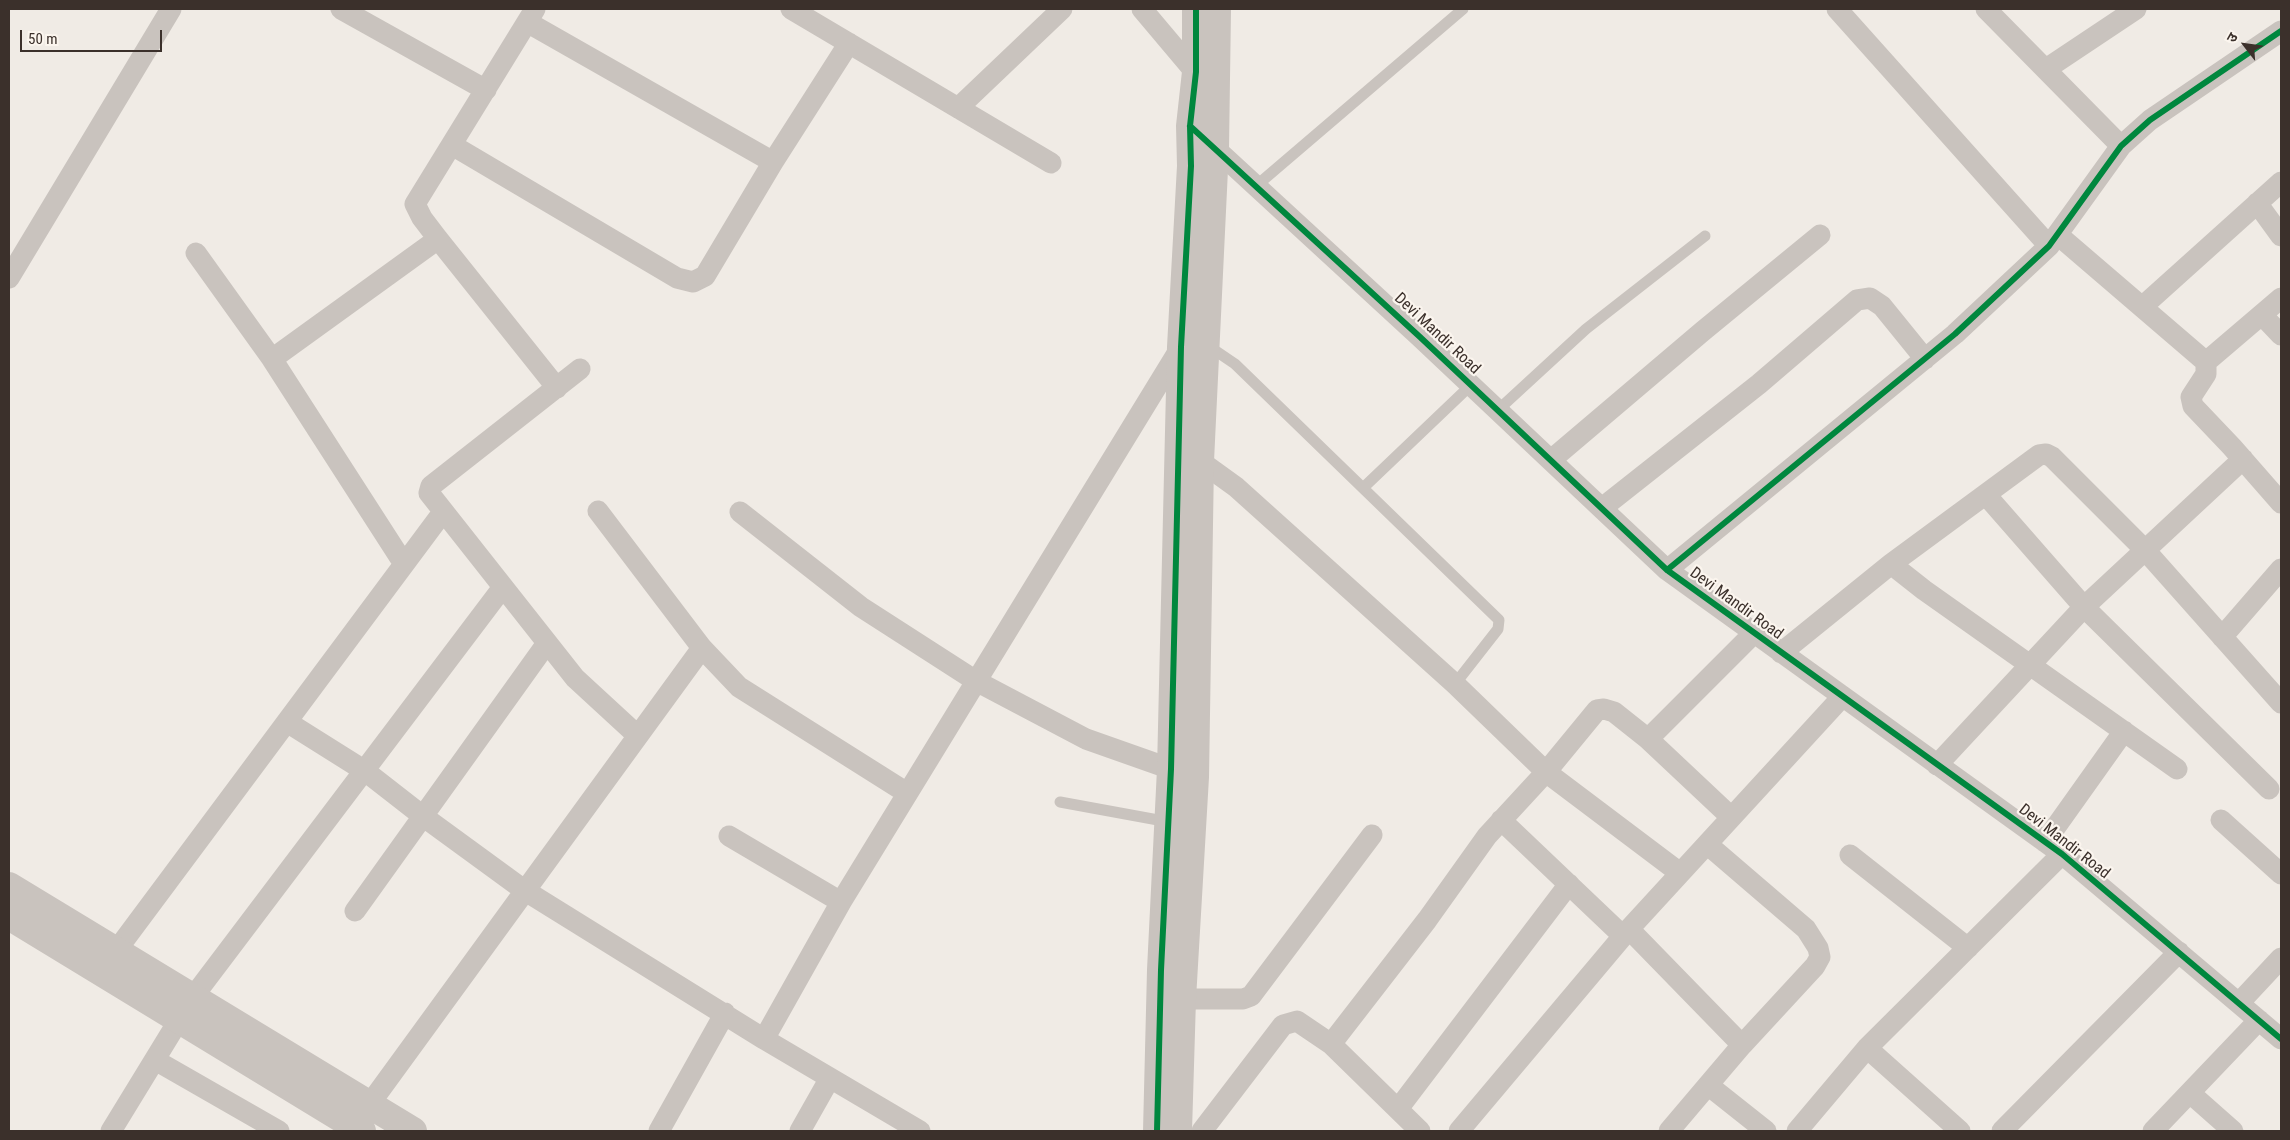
<!DOCTYPE html>
<html>
<head>
<meta charset="utf-8">
<style>
  body { margin:0 }
  #map { position:relative; width:2290px; height:1140px; overflow:hidden; background:#f0ebe5; font-family:"Roboto Condensed","Noto Sans Devanagari",sans-serif }
  canvas { display:block }
  .frame { position:absolute; inset:0; border:10px solid #3b302b; pointer-events:none }
  .north { position:absolute; left:2220px; top:20px; width:50px; height:50px; -webkit-text-stroke:4px #fbf5ee; paint-order:stroke; rotate:300deg; font-size:14px; font-weight:700; line-height:20px; text-align:center; color:#3b302b }
  .north::after { content:''; display:block; margin:auto; width:18px; height:22px; background:#3b302b; clip-path:polygon(50% 0,100% 100%,50% 72%,0 100%) }
  .scale { position:absolute; left:20px; top:30px; width:142px; height:22px; box-sizing:border-box; border:2px solid #3b302b; border-top:0; padding-left:6px; font-size:15px; line-height:18px; white-space:nowrap; color:#3b302b; -webkit-text-stroke:4px #fbf5ee; paint-order:stroke }
</style>
</head>
<body>
<div id="map">
<canvas width="2290" height="1140"></canvas>
<div class="frame"></div>
<div class="north">उ</div>
<div class="scale">50 m</div>
</div>
<script>
const g = document.querySelector('canvas').getContext('2d');
g.lineJoin = 'round';
function shape(rows) {
  const path = new Path2D();
  for (const r of rows) {
    path.moveTo(r[0], r[1]);
    for (let i = 2; i < r.length; i += 2) path.lineTo(r[i], r[i + 1]);
  }
  return path;
}
function stroke(path, color, width, dash) {
  g.strokeStyle = color;
  g.lineWidth = width;
  g.lineCap = dash ? 'butt' : 'round';
  g.setLineDash(dash || []);
  g.stroke(path);
}
function drawText(font, color, halo, rows, align = 'center') {
  g.font = font + ' "Roboto Condensed",sans-serif';
  g.lineWidth = 4.5;
  g.setLineDash([]);
  g.textBaseline = 'middle';
  g.strokeStyle = halo;
  g.fillStyle = color;
  for (const [text, x, y, turn = 0] of rows) {
    g.save();
    g.translate(x, y);
    g.rotate((+turn || 0) * Math.PI / 180);
    g.textAlign = isNaN(turn) ? turn : align;
    if (halo) g.strokeText(text, 0, 0);
    g.fillText(text, 0, 0);
    g.restore();
  }
}
stroke(shape([
  [1256,186,1463,9],
  [1207,345,1235,364,1499,620,1498,629,1455,684],
  [1498,410,1586,329,1705,236],
  [1363,488,1471,385],
  [1060,802,1169,822]
]), '#c9c3be', 11);
stroke(shape([
  [341,9,486,90],
  [535,9,415,204,422,218,438,239,557,388],
  [791,9,1051,163],
  [1142,9,1201,79],
  [1837,9,2049,246],
  [1986,9,2121,146],
  [527,22,773,162],
  [2046,69,2136,9],
  [958,108,1062,9],
  [1207,141,1420,337,1667,570,2062,854,2281,1039],
  [452,145,677,278,693,282,705,276,773,162,849,43],
  [2257,203,2281,236],
  [2058,235,2206,362,2206,374,2191,397,2193,406,2232,447,2281,503],
  [196,253,272,359,404,564],
  [9,278,171,9],
  [2142,307,2281,182],
  [2262,315,2281,335],
  [272,359,438,239],
  [2206,362,2281,298],
  [580,369,431,486,429,493,575,678,638,736],
  [1551,460,1703,331,1820,235],
  [1200,461,1236,487,1455,684,1546,772,1680,873],
  [1986,495,2084,607,2269,789],
  [1602,508,1759,384,1857,300,1870,298,1882,306,1925,359],
  [598,511,702,648,739,687,907,793],
  [740,512,861,607,976,681,1086,739,1171,769],
  [1891,564,1924,590,2177,769],
  [1667,570,1955,334,2049,246,2121,146,2150,120,2281,31],
  [2222,637,2281,569],
  [1781,653,1891,564,2039,455,2046,454,2052,457,2145,550,2281,703],
  [287,722,365,771,424,817,524,890,764,1039,920,1131],
  [1648,739,1753,634],
  [1937,765,2084,607,2243,459],
  [1501,820,1623,936],
  [2221,820,2281,874],
  [729,836,841,902],
  [2045,842,2124,731],
  [1707,844,1806,929,1818,948,1820,957,1815,966,1742,1045],
  [1850,855,1968,948],
  [355,911,547,643],
  [1629,929,1742,1045,1708,1085,1766,1131],
  [116,951,443,512],
  [1182,999,1243,999,1251,996,1372,835],
  [2239,1003,2281,958],
  [764,1039,841,902,1181,347],
  [1331,1044,1427,920,1487,836,1546,772,1597,710,1604,709,1614,712,1648,739,1731,817],
  [1867,1048,1960,1131],
  [155,1060,279,1131],
  [2190,1093,2233,1131],
  [369,1105,702,648],
  [1398,1109,1569,884],
  [111,1131,193,997,503,587],
  [659,1131,725,1013],
  [800,1131,830,1078],
  [1202,1131,1283,1025,1297,1021,1331,1044,1420,1131],
  [1459,1131,1629,929,1842,697],
  [1669,1131,1708,1085],
  [1797,1131,1867,1048,2062,854],
  [2002,1131,2179,952],
  [2153,1131,2259,1020]
]), '#c9c3be', 21);
stroke(shape([
  [9,886,413,1131],
  [9,916,362,1131],
  [1157,1131,1161,970,1171,769,1181,347,1191,166,1190,126,1196,72,1196,9],
  [1178,1131,1182,999,1195,777,1200,461,1215,148,1217,9]
]), '#c9c3be', 28);
stroke(shape([
  [1190,126,1420,337,1667,570,2062,854,2281,1039],
  [1667,570,1955,334,2049,246,2121,146,2150,120,2281,31],
  [1157,1131,1161,970,1171,769,1181,347,1191,166,1190,126,1196,72,1196,9]
]), '#00873e', 6);
drawText('16px', '#3b302b', '#fbf5ee', [
  ["Devi Mandir Road",1437,334,43],
  ["Devi Mandir Road",1736,604,36],
  ["Devi Mandir Road",2064,842,38]
]);
</script>
</body>
</html>
